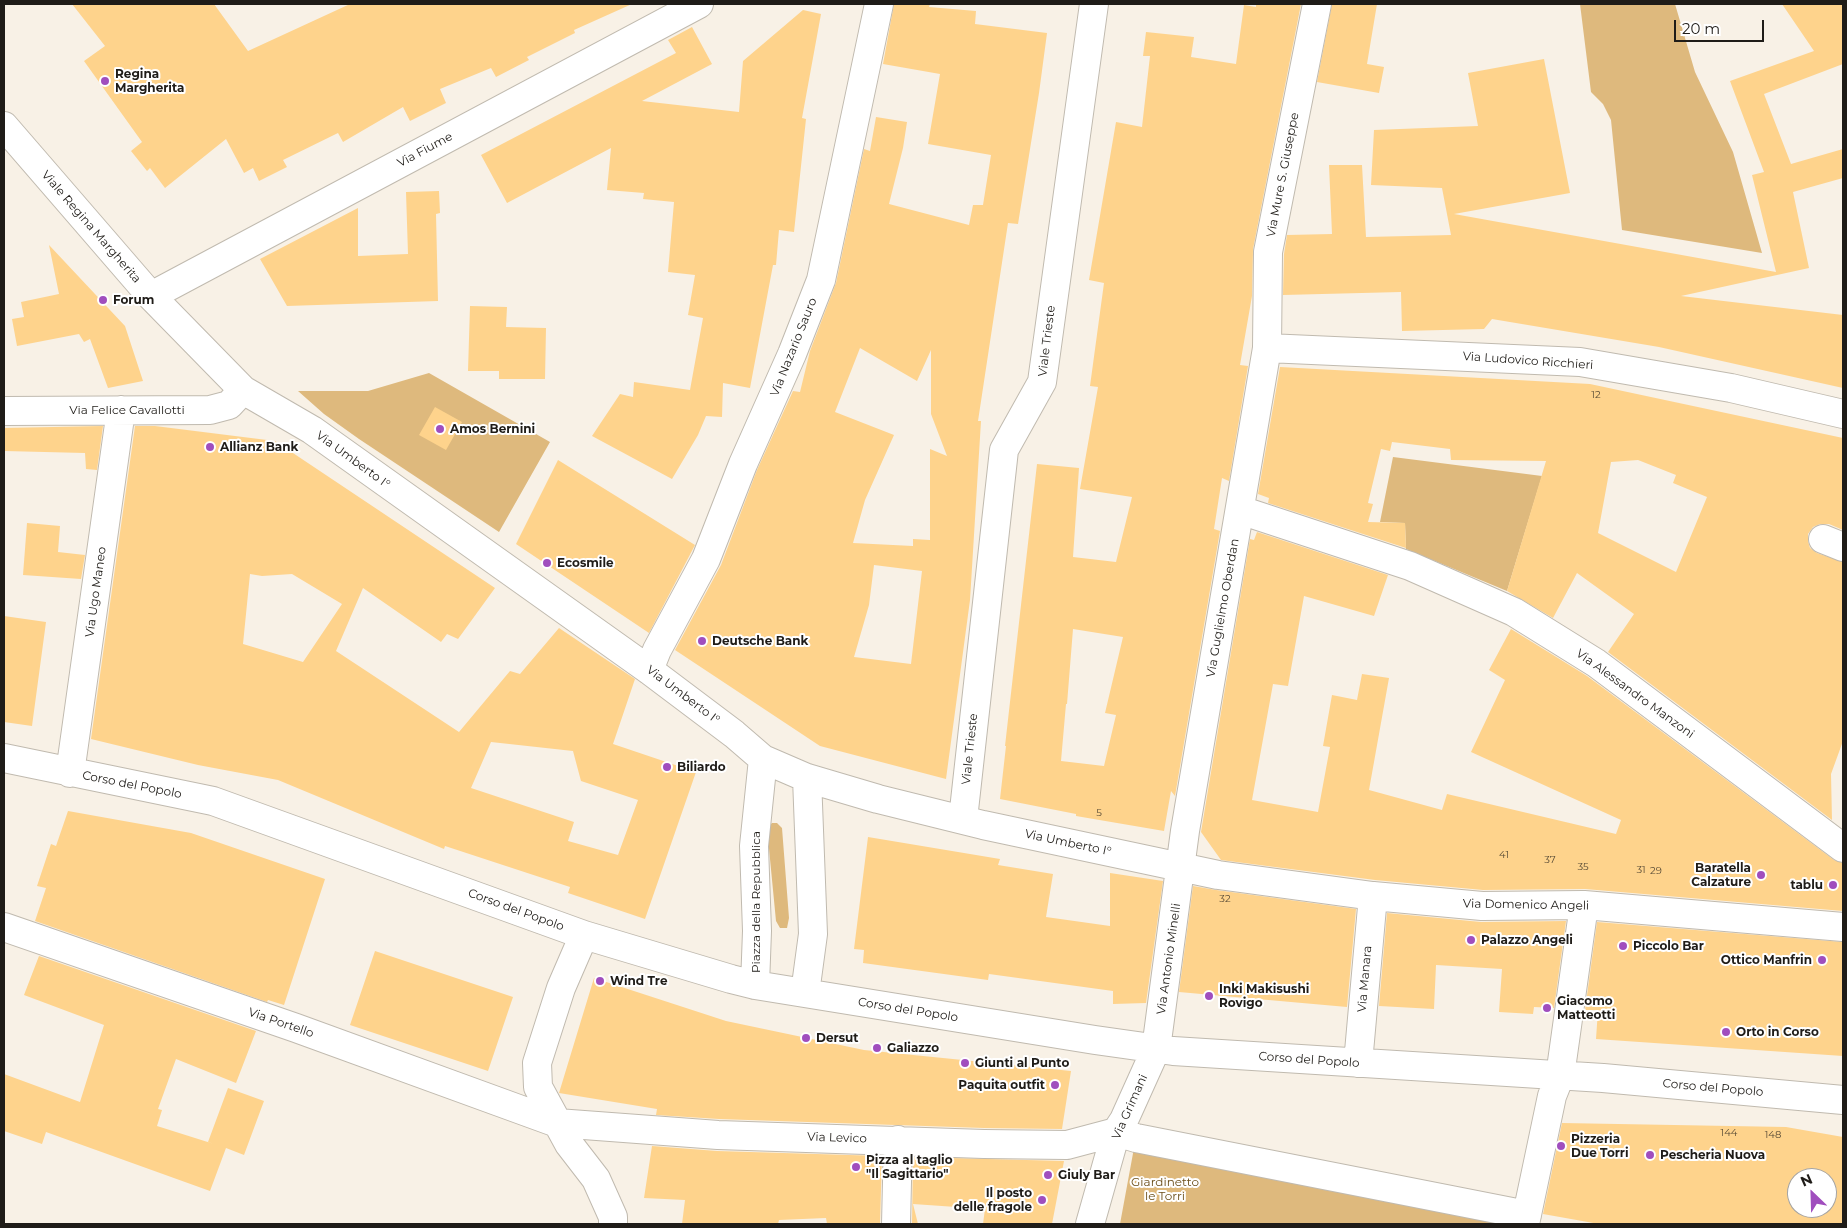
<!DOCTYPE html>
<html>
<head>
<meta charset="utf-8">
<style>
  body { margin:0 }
  #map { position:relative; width:1847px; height:1228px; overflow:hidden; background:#f8f1e6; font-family:Montserrat,sans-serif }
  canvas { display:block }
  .frame { position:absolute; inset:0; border:5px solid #1f1c18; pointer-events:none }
  .north { position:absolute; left:1787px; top:1168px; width:50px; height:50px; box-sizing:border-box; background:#fff; border:1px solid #a5a4a3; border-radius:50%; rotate:336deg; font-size:14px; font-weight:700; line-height:20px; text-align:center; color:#1f1c18 }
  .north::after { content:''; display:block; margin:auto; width:18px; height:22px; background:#a04ebe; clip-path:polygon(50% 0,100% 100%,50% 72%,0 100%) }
  .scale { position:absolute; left:1674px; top:20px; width:90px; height:22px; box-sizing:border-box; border:2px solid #1f1c18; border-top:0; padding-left:6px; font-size:15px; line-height:18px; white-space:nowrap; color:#1f1c18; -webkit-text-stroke:4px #fff; paint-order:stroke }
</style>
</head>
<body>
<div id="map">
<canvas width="1847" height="1228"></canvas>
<div class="frame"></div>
<div class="north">N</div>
<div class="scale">20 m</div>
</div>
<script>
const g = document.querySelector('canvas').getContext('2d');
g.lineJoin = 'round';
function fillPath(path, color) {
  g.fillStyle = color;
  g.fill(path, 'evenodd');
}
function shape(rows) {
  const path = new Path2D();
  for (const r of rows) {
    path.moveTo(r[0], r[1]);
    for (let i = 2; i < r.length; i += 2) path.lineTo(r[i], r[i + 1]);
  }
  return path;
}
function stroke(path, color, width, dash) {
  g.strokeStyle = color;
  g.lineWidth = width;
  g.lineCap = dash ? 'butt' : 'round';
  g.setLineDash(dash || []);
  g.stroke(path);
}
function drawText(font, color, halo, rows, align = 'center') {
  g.font = font + ' Montserrat,sans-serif';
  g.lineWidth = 4;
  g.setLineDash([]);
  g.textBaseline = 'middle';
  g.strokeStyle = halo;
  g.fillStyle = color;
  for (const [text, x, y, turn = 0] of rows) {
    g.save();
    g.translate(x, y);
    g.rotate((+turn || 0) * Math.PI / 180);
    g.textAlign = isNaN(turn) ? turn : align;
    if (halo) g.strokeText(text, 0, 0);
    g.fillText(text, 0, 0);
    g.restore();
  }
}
fillPath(shape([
  [1580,4,1675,4,1695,72,1733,152,1762,253,1622,230,1611,120,1603,104,1591,92],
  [429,373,550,442,499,532,359,439,324,414,298,391,368,391],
  [1393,457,1542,476,1507,591,1406,549,1405,523,1380,522],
  [772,823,777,823,782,828,789,918,787,928,780,928,776,921,767,828],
  [1134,1148,1502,1218,1501,1224,1120,1224]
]), '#deb97d');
fillPath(shape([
  [72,4,214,4,248,51,350,4,632,4,574,30,575,33,527,57,529,60,496,77,491,68,440,89,446,103,410,121,403,107,343,142,338,133,283,160,287,167,259,181,253,168,244,173,226,139,165,188,150,168,147,171,131,151,142,142,84,61,105,46],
  [894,4,930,4,929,7,976,11,975,24,1047,33,1039,93,1018,224,1008,223,978,421,981,421,970,600,946,779,820,746,675,650,721,565,757,470,793,391,800,392,810,351,836,283,864,149,870,151,876,117,907,122,903,148,889,204,969,225,973,205,983,205,991,155,928,144,940,74,883,64],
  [860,348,917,381,931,350,931,414,947,456,930,449,930,540,913,539,913,546,853,543,865,500,894,435,835,412],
  [874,565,922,571,911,664,854,657,869,605],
  [1256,4,1301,4,1253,249,1252,296,1240,365,1248,366,1229,481,1222,478,1214,529,1220,531,1175,796,1171,791,1164,831,1076,816,1076,814,1000,799,1006,746,1005,746,1037,464,1079,468,1073,557,1116,562,1132,497,1080,489,1098,387,1090,386,1104,283,1089,280,1116,122,1142,127,1150,56,1143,56,1146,32,1194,37,1191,57,1236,64,1244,5,1256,7],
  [1073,629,1123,637,1105,713,1116,715,1104,766,1061,761,1066,704,1067,704],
  [1332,4,1377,4,1367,64,1384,67,1379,93,1317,82],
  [1782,4,1843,4,1843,64,1764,94,1791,164,1843,149,1843,178,1793,192,1809,268,1681,296,1843,315,1843,388,1659,347,1492,319,1484,329,1402,331,1401,292,1283,295,1284,254,1287,235,1332,234,1329,165,1362,165,1366,237,1451,235,1442,188,1371,185,1374,130,1478,126,1468,73,1544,59,1570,193,1454,214,1776,272,1752,175,1764,172,1730,81,1814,51],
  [803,10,821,14,802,118,806,119,794,232,779,230,776,265,773,265,750,388,723,383,722,417,706,416,698,435,672,479,592,436,620,394,633,397,634,382,690,390,703,318,688,315,695,275,668,272,674,202,643,199,644,193,607,190,611,148,507,203,481,155,676,53,668,40,692,27,712,64,642,101,739,112,743,61],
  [439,191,440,213,436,214,438,301,287,306,260,259,358,208,358,256,408,254,406,192],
  [49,245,125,326,143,381,108,388,90,339,84,342,79,334,17,346,12,319,24,317,21,302,59,294],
  [470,306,507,307,506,327,546,328,545,379,499,379,499,371,468,371],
  [1280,367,1590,384,1843,438,1843,530,1829,524,1820,524,1813,527,1808,534,1808,541,1810,548,1817,553,1843,562,1843,741,1831,774,1832,820,1608,652,1634,614,1577,573,1553,618,1507,591,1546,461,1451,460,1450,449,1392,442,1390,451,1381,449,1368,503,1373,504,1368,522,1405,523,1406,548,1268,503,1269,498,1258,494],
  [1638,460,1676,475,1673,483,1707,497,1676,572,1598,533,1611,462],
  [435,407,462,422,446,450,419,435],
  [103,426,97,470,86,469,85,453,4,451,4,428],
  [135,426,155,426,275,441,495,588,458,639,447,634,441,642,363,588,336,651,459,732,510,671,520,674,559,628,635,679,613,744,696,772,645,919,568,893,570,887,445,846,444,849,278,780,198,765,91,739],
  [250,574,262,576,292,574,342,604,303,662,243,644],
  [491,742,573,751,581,781,638,800,618,855,568,841,574,822,471,788],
  [558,460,695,545,649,633,516,544],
  [27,523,60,526,58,552,85,555,81,579,23,575],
  [1257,532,1388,575,1374,616,1304,596,1288,686,1273,684,1252,800,1318,812,1330,747,1323,746,1332,695,1357,700,1362,674,1389,678,1369,790,1442,810,1447,794,1616,834,1621,820,1471,752,1505,680,1489,670,1511,629,1587,676,1834,860,1843,863,1843,911,1585,889,1483,890,1375,880,1221,860,1201,832,1250,539,1254,540],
  [4,616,46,622,32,726,4,722],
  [68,811,191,833,325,879,284,1005,268,1000,267,1002,35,921,46,888,37,886,51,844,56,846],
  [868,837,1000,859,998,865,1053,874,1046,917,1110,926,1110,873,1163,881,1146,1003,1113,1004,1113,991,989,974,988,980,863,963,864,950,854,949],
  [1193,886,1216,890,1356,909,1347,1007,1179,992],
  [1387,913,1481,922,1566,921,1554,1008,1534,1007,1533,1014,1499,1012,1502,969,1436,965,1434,1009,1379,1006],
  [1597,922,1843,942,1843,1056,1596,1039,1598,1010,1585,1010],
  [375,951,513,997,488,1071,350,1025],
  [39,956,256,1031,236,1083,176,1059,158,1109,162,1110,157,1126,214,1144,208,1142,228,1088,264,1101,244,1155,226,1148,210,1191,46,1132,42,1144,4,1131,4,1074,80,1102,104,1025,24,995],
  [594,978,726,1021,864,1050,1071,1071,1062,1129,984,1128,719,1119,656,1115,657,1109,559,1093],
  [1562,1123,1786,1127,1843,1137,1843,1224,1599,1224,1543,1214],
  [1797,1178,1827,1178,1827,1208,1797,1208],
  [652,1146,717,1151,882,1156,880,1224,827,1224,826,1218,779,1220,778,1224,682,1224,685,1200,644,1198],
  [913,1157,1064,1161,1052,1224,983,1224,985,1209,913,1204,918,1224,912,1224]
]), '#fed38c');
const minor = shape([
  [4,126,151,296,243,390,312,430,649,670,734,734,763,759,807,778,878,799,983,825,1218,875,1373,896,1482,906,1584,905,1843,927],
  [151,296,699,4],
  [1267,348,1580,362,1731,388,1843,414],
  [4,411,210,410,229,405,243,390],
  [1240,510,1410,566,1514,612,1596,663,1843,848],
  [1823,539,1843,547],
  [649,670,657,650,706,559,743,464,792,354,821,280,879,4],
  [4,758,213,801,584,935,731,979,755,985,1095,1040,1173,1051,1603,1078,1843,1100],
  [70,773,121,410],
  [963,819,1004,450,1042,382,1094,4],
  [4,927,296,1028,557,1123,718,1135,984,1144,1067,1145,1116,1132],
  [584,935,561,988,537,1063,538,1087,569,1144,596,1179,613,1217,613,1224],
  [755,985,757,931,754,846,763,759],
  [805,993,813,934,807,778],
  [1358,1063,1373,896],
  [1116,1132,1136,1138,1527,1215],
  [896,1224,898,1140],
  [1090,1224,1116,1132,1124,1120,1156,1049,1185,831,1267,348,1268,252,1317,4],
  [1525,1224,1552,1096,1560,1076,1584,905]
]);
stroke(minor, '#c0baaf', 30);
stroke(minor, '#fff', 28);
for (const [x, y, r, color] of [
  [105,81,5,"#a04ebe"],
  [103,300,5,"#a04ebe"],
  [440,429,5,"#a04ebe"],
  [210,447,5,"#a04ebe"],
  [547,563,5,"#a04ebe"],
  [702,641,5,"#a04ebe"],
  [667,767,5,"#a04ebe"],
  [1761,875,5,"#a04ebe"],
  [1833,885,5,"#a04ebe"],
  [1471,940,5,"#a04ebe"],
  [1623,946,5,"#a04ebe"],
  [1822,960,5,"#a04ebe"],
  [600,981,5,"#a04ebe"],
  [1209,996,5,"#a04ebe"],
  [1547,1008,5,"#a04ebe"],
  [1726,1032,5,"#a04ebe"],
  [806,1038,5,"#a04ebe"],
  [877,1048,5,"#a04ebe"],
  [965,1063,5,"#a04ebe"],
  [1055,1085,5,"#a04ebe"],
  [1561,1146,5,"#a04ebe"],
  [1650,1155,5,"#a04ebe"],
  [856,1167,5,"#a04ebe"],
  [1048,1175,5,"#a04ebe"],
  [1042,1200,5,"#a04ebe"]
]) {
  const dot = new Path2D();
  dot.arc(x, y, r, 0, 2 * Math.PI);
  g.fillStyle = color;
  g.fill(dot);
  stroke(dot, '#fff', 2);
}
drawText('10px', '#574a35', null, [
  ["12",1596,395],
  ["5",1099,813],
  ["41",1504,855],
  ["37",1550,860],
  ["35",1583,867],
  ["31",1641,870],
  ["29",1656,871],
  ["32",1225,899],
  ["144",1729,1133],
  ["148",1773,1135]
]);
drawText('bold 12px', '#1f1c18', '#fff', [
  ["Regina",115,74],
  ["Margherita",115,88],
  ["Forum",113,300],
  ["Amos Bernini",450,429],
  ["Allianz Bank",220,447],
  ["Ecosmile",557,563],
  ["Deutsche Bank",712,641],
  ["Biliardo",677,767],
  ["Baratella",1751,868,"right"],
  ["Calzature",1751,882,"right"],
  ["tablu",1823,885,"right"],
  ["Palazzo Angeli",1481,940],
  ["Piccolo Bar",1633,946],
  ["Ottico Manfrin",1812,960,"right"],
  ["Wind Tre",610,981],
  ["Inki Makisushi",1219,989],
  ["Rovigo",1219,1003],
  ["Giacomo",1557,1001],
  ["Matteotti",1557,1015],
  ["Orto in Corso",1736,1032],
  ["Dersut",816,1038],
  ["Galiazzo",887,1048],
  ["Giunti al Punto",975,1063],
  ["Paquita outfit",1045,1085,"right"],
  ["Pizzeria",1571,1139],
  ["Due Torri",1571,1153],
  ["Pescheria Nuova",1660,1155],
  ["Pizza al taglio",866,1160],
  ["\"Il Sagittario\"",866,1174],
  ["Giuly Bar",1058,1175],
  ["Il posto",1032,1193,"right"],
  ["delle fragole",1032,1207,"right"]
], 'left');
drawText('12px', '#1f1c18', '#fff', [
  ["Via Fiume",425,150,-28],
  ["Via Mure S. Giuseppe",1283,175,-79],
  ["Viale Regina Margherita",91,227,49],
  ["Viale Trieste",1047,341,-83],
  ["Via Nazario Sauro",794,347,-68],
  ["Via Ludovico Ricchieri",1528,361,4],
  ["Via Felice Cavallotti",127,410],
  ["Via Umberto I°",353,460,36],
  ["Via Ugo Maneo",96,592,-82],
  ["Via Guglielmo Oberdan",1223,608,-80],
  ["Via Alessandro Manzoni",1635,694,36],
  ["Via Umberto I°",683,695,37],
  ["Viale Trieste",970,749,-84],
  ["Corso del Popolo",132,785,11],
  ["Via Umberto I°",1068,843,12],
  ["Piazza della Repubblica",756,902,-90],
  ["Via Domenico Angeli",1526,905,1],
  ["Corso del Popolo",516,910,20],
  ["Via Antonio Minelli",1169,959,-82],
  ["Via Manara",1365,979,-85],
  ["Corso del Popolo",908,1010,9],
  ["Via Portello",281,1023,19],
  ["Corso del Popolo",1309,1060,4],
  ["Corso del Popolo",1713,1088,5],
  ["Via Grimani",1130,1107,-66],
  ["Via Levico",837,1138,2]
]);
drawText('12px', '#6b4e19', '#fff', [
  ["Giardinetto",1165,1182],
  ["le Torri",1165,1196]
]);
</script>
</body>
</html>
